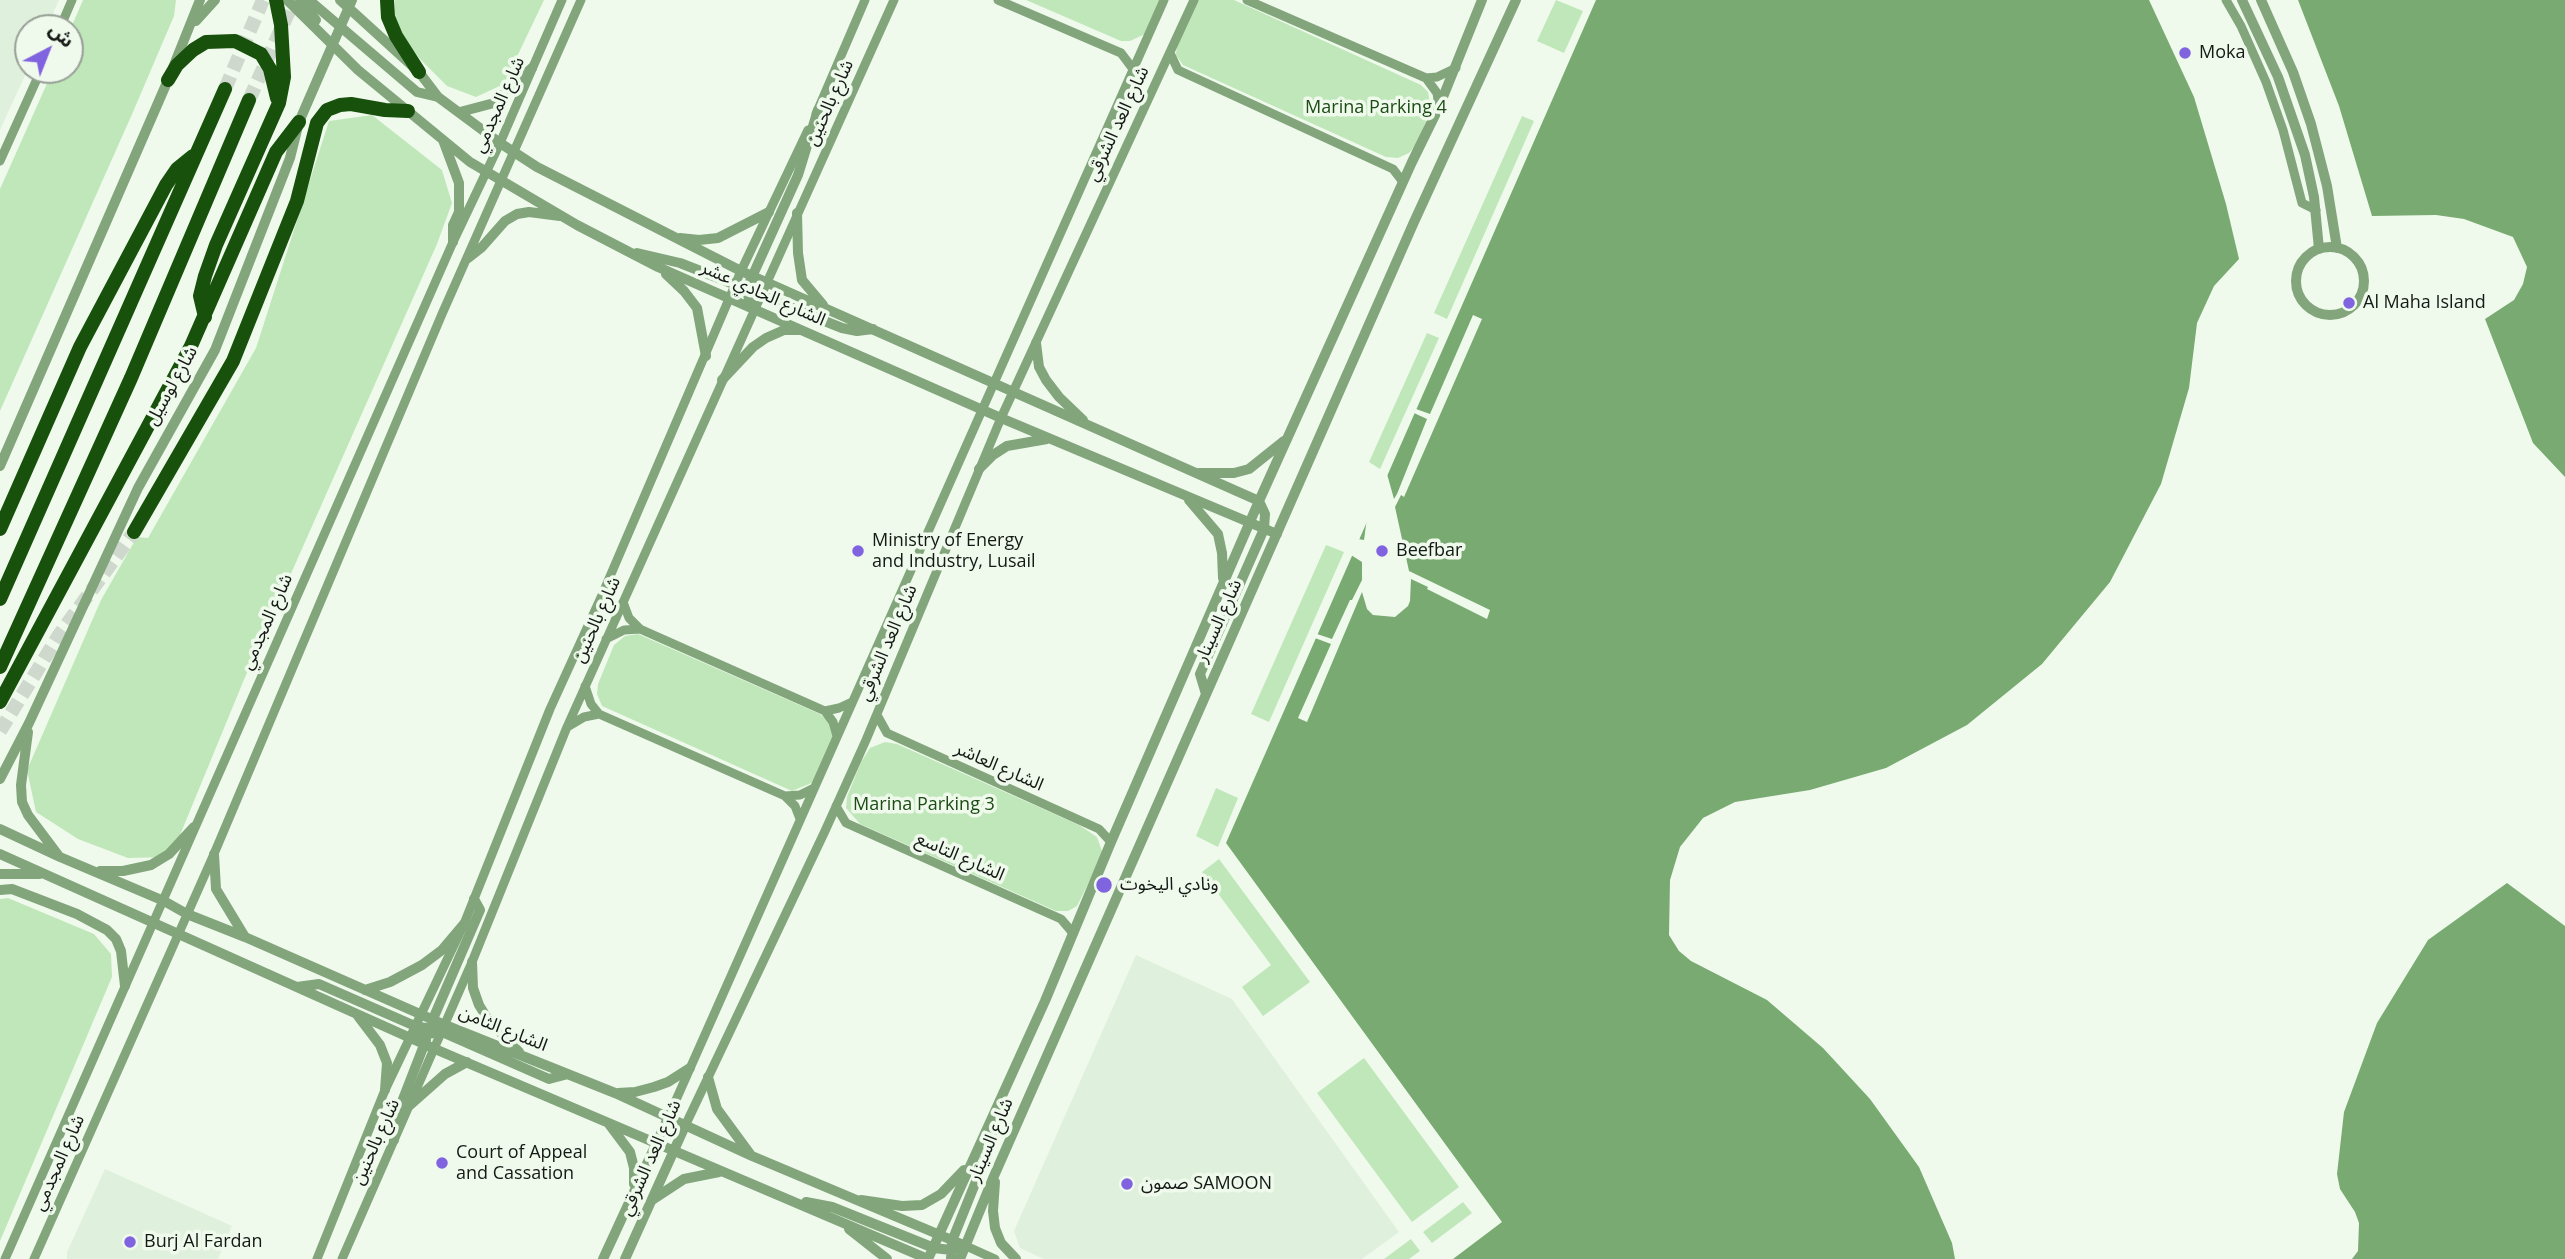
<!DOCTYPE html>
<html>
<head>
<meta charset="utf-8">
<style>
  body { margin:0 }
  #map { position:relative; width:2565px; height:1259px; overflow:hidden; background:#effaed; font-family:"Open Sans","Noto Sans Arabic",sans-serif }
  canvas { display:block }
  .north { position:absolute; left:14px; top:14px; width:70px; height:70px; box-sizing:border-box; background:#effaed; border:2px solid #98a097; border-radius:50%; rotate:42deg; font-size:19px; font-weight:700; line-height:28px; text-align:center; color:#151915 }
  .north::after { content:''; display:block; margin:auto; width:24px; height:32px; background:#8063de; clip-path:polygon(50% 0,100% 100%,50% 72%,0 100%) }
</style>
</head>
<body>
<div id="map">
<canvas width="2565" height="1259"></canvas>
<div class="north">ش</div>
</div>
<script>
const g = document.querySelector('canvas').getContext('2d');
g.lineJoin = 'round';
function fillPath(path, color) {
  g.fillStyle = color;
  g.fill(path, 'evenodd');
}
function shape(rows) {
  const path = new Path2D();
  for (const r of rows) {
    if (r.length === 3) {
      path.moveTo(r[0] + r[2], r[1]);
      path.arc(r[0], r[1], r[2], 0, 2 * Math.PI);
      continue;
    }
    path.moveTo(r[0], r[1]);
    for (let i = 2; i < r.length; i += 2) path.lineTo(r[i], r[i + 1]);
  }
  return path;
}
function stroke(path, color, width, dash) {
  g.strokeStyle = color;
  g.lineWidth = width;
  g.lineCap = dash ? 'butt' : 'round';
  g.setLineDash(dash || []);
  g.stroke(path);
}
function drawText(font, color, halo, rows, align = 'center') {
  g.font = font + ' "Open Sans","Noto Sans Arabic",sans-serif';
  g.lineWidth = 7;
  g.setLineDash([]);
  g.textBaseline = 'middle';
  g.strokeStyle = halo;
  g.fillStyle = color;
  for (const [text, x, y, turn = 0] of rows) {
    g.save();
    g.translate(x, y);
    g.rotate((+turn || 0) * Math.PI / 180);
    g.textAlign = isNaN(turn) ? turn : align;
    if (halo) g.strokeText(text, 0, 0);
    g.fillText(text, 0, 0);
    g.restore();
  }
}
fillPath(shape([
  [0,0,59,0,46,28,28,28,28,69,0,130],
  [1136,955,1232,999,1399,1232,1362,1259,1044,1259,1020,1248,1014,1231],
  [105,1169,232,1226,218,1259,67,1259,67,1252]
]), '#dff0dc');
fillPath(shape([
  [83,0,176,0,174,16,133,112,0,411,0,189,53,70,70,70,70,30],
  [395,0,544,0,504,84,476,97,447,86,420,59,402,36,394,19],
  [1026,0,1161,0,1145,34,1130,41,1121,41],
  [1198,0,1234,0,1421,85,1428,92,1430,103,1429,114,1416,145,1409,153,1398,158,1386,157,1183,65,1176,55,1177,43],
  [1556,0,1583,11,1564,53,1537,41],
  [372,115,442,170,452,203,437,244,243,682,171,857,128,858,78,839,36,812,27,770,101,600,137,537,148,538,256,348,329,121],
  [1522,116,1534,121,1447,319,1434,313],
  [1427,333,1439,338,1380,469,1369,462],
  [1326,545,1344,552,1269,722,1251,714],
  [638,634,820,714,829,722,834,734,814,782,792,791,602,706,597,694,598,684,614,645,625,636],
  [885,742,897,744,1079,825,1097,837,1103,854,1077,906,1068,911,1056,911,860,824,846,808,847,797,861,762,870,748],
  [1216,788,1238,798,1218,847,1196,836],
  [1219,859,1310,982,1263,1016,1242,987,1271,965,1202,872],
  [8,898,94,934,111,954,112,977,0,1241,0,899],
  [1364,1058,1459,1187,1412,1222,1317,1093],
  [1463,1202,1472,1213,1432,1243,1423,1232],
  [1411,1239,1420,1251,1409,1259,1384,1259]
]), '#c0e7b9');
fillPath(shape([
  [1596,0,2149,0,2194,97,2226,204,2239,259,2214,286,2197,323,2189,388,2161,484,2110,582,2042,664,1967,725,1886,768,1810,790,1735,802,1703,818,1680,847,1670,880,1669,935,1679,951,1691,961,1767,1000,1823,1048,1870,1099,1919,1167,1952,1243,1955,1259,1453,1259,1502,1222,1226,843],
  [2298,0,2565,0,2565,477,2533,443,2485,319,2514,300,2523,284,2527,267,2513,237,2464,219,2436,215,2372,216,2339,106],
  [2507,883,2565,926,2565,1259,2352,1259,2358,1251,2359,1223,2355,1212,2340,1189,2337,1174,2344,1112,2377,1023,2428,940]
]), '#79aa71');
fillPath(shape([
  [1473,315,1482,319,1404,497,1401,495,1395,507,1409,571,1490,610,1487,619,1427,589,1428,587,1411,579,1410,601,1408,606,1395,617,1373,615,1367,609,1362,592,1307,722,1298,718,1331,644,1315,638,1317,634,1332,639,1350,600,1352,600,1362,580,1362,562,1351,555,1358,539,1364,540,1367,518,1387,474,1394,499,1397,494,1427,419,1414,413,1416,409,1430,414]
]), '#effaed');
stroke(shape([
  [225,89,263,0],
  [249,100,294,0],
  [0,731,59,635,134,532]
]), '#ced8cd', 14, [14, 7]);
stroke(shape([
  [998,0,1121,53,1133,69],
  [1247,0,1426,78,1437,93,1439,107],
  [2226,0,2241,26,2266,82,2283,130,2302,203,2316,210],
  [60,28,72,0],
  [1170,53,1178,70,1393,169,1403,182],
  [1426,78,1437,77,1456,68],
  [816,114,865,0],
  [0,161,41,70],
  [623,602,629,618,640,629,825,711,833,722,837,736],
  [606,639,624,630,640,629],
  [585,686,591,704,599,714,785,796,795,806,800,819],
  [825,711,839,708,852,702],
  [877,715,887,733,1099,829,1111,842],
  [567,727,584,717,599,714],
  [785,796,800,795,814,788],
  [836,806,846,823,1061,919,1073,933],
  [668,1118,1164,0],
  [685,1126,825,831,866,740,1001,418,1194,0],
  [966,1246,995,1259],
  [5,1259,453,242,500,143,562,0],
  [34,1259,214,854,442,314,581,0],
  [317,1259,385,1090,464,924,550,709,602,595,741,271,808,130],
  [342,1259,472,962,567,727,894,0]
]), '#82a57c', 9);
stroke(shape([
  [287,0,358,70,470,162,577,225,658,267,1001,418,1277,534],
  [300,0,316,20],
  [309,0,417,92,438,97],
  [340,0,419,72,438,97,500,143,537,167,741,271,1259,501],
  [2242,0,2278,77,2305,155,2314,197,2319,249],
  [2261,0,2293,72,2311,124,2327,186,2337,248],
  [196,21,215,0],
  [460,112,494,103,532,68],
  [443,140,459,183,459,212,453,225,453,242],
  [797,213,798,253,802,280,823,305],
  [680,238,699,240,718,238,769,212],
  [2330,281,34],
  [637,253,680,263,744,288],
  [468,258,482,247,505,221,517,214,529,212,560,216],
  [666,274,684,291,697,308,706,356],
  [730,298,738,291,747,290,842,328,857,331,873,329],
  [754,308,749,300,747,288,798,175,818,110],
  [1036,343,1039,367,1046,380,1059,397,1083,420],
  [722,380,753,347,766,338,784,330,799,330],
  [0,466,168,80,200,0],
  [979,469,993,455,1007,446,1047,439],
  [1199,473,1234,473,1249,469,1284,441],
  [1189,500,1218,534,1222,553,1223,578],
  [1206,694,1200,674,1264,529,1265,514,1259,501],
  [28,732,21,785,22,802,28,815,58,855],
  [0,779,29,723,138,488,215,350,290,158,299,122,352,0],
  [0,829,60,857,164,901,187,914,245,937,445,1025,615,1093,752,1156,966,1246],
  [0,854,435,1049,928,1259],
  [214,854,216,889,245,937],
  [100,871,123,871,151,865,169,854,194,827],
  [0,874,40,874],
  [0,890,12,889,77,914,107,930,116,939,121,951,125,986],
  [472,962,473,988,479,1005,487,1018,519,1052],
  [297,987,319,984,415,1026,425,1028,439,1026],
  [365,990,390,982,422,965,442,950,464,924],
  [358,1016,380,1045,387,1063,385,1090],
  [433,1025,433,1019,480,910,474,899],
  [413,1036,442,1032,549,1079,568,1074],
  [708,1077,717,1109,750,1154],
  [618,1093,635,1092,654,1087,668,1082,690,1068],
  [410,1105,445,1074,467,1062],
  [609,1124,630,1152,634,1168,634,1184],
  [394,1140,396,1117,426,1040],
  [995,1182,993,1211,995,1228,1001,1243,1016,1259],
  [652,1200,684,1179,719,1172],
  [861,1200,902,1206,922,1205,941,1194,964,1170],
  [806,1202,832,1207,934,1248,951,1250,966,1246],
  [849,1229,887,1259],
  [603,1259,668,1118],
  [625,1259,685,1126],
  [928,1259,1045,1001,1111,842,1259,501,1412,162,1439,107,1482,0],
  [951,1259,952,1241,993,1139,993,1116],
  [960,1259,994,1176,1414,222,1516,0]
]), '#82a57c', 10);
stroke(shape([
  [387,0,388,17,396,36,419,72],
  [168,80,177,65,193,50,206,42,235,41,261,54,270,69,277,98],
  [205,317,200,296,205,276,216,245,279,103,284,77,281,25,276,0],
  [0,529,80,347,166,185,177,169,193,156],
  [134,532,233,361,297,201,317,123,327,110,340,105,351,104,385,110,408,111],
  [0,599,225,89],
  [0,667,131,378,249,100],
  [0,702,191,346,276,152,299,122]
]), '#18510c', 14);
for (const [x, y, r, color] of [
  [2185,53,7,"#8063de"],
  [2349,303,7,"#8063de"],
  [858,551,7,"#8063de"],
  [1382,551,7,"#8063de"],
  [1104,885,9,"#8063de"],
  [442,1163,7,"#8063de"],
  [1127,1184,7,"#8063de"],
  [130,1242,7,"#8063de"]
]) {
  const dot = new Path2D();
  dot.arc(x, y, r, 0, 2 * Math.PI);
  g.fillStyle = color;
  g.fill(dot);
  stroke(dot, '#effaed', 2.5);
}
drawText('18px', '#151915', '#effaed', [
  ["Moka",2199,53],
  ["Al Maha Island",2363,303],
  ["Ministry of Energy",872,541],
  ["and Industry, Lusail",872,562],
  ["Beefbar",1396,551],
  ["ونادي اليخوت",1120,885],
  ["Court of Appeal",456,1153],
  ["and Cassation",456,1174],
  ["صمون SAMOON",1141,1184],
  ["Burj Al Fardan",144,1242]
], 'left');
drawText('18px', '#151915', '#effaed', [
  ["شارع بالحنين",830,103,-66],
  ["شارع المجدمي",499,105,-66],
  ["شارع العد الشرقي",1118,124,-65],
  ["الشارع الحادي عشر",763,294,24],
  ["شارع لوسيل",172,386,-61],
  ["شارع بالحنين",597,620,-66],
  ["شارع السينار",1219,621,-66],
  ["شارع المجدمي",267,622,-66],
  ["شارع العد الشرقي",888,643,-67],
  ["الشارع العاشر",999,767,24],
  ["الشارع التاسع",960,857,24],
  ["الشارع الثامن",503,1029,22],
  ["شارع السينار",991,1140,-67],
  ["شارع بالحنين",376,1142,-66],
  ["شارع العد الشرقي",651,1158,-66],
  ["شارع المجدمي",59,1163,-66]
]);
drawText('18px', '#1c4c14', '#effaed', [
  ["Marina Parking 4",1376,108],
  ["Marina Parking 3",924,805]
]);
</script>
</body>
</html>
